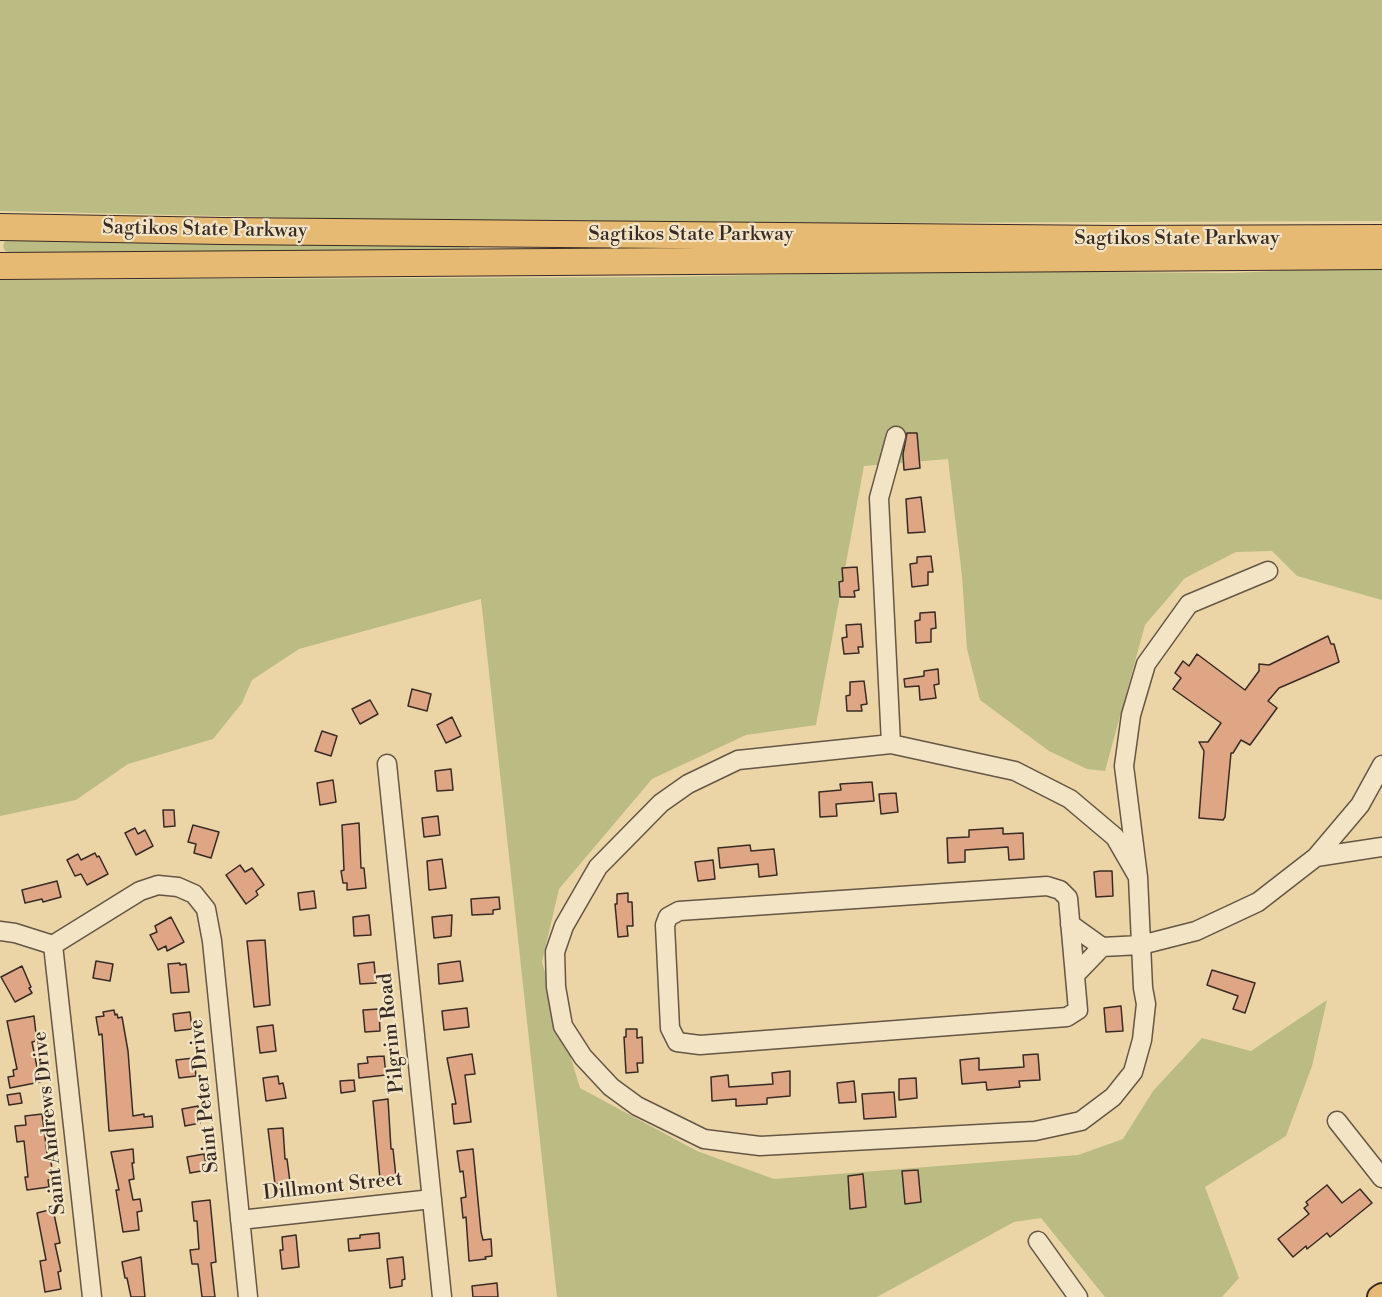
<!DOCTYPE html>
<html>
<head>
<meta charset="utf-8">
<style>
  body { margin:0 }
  canvas { display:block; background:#ebd5a6 }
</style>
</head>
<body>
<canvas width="1382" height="1297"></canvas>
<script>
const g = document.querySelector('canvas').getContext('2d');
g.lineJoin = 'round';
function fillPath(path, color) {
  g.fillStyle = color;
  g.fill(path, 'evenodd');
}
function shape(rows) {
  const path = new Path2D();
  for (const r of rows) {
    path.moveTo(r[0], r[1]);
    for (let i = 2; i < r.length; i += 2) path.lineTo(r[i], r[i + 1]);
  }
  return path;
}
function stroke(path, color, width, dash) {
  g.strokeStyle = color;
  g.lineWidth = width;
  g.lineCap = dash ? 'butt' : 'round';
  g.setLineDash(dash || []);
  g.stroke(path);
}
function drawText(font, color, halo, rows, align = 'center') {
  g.font = font + ' "Libre Bodoni",serif';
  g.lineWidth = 4.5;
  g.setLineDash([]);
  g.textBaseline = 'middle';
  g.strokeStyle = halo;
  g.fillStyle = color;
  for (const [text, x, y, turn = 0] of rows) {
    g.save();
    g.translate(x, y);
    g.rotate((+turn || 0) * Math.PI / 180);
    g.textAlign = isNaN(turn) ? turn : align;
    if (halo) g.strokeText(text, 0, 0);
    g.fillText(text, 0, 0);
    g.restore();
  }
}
fillPath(shape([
  [0,0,1382,0,1382,221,860,223,396,220,0,211],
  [10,240,469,240,469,255,10,252,5,251,3,246,5,241],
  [1382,266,1382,600,1297,576,1272,551,1236,552,1185,578,1145,625,1105,771,1087,769,1049,751,980,700,967,649,962,576,948,459,864,466,816,725,746,735,652,779,559,889,542,962,580,1088,697,1151,774,1179,1078,1155,1123,1139,1153,1091,1202,1038,1251,1051,1327,1000,1312,1066,1286,1136,1205,1187,1239,1278,1222,1297,1105,1297,1041,1218,1014,1222,877,1297,557,1297,481,599,299,649,252,680,242,703,213,739,128,764,76,800,0,816,0,280,659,277,961,271,1231,273]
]), '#bbbc84');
const building = shape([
  [907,433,917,433,920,468,904,470,903,454,907,433],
  [921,497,925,532,908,533,906,499,921,497],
  [931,556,933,572,928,572,928,585,912,587,910,564,917,563,917,557,931,556],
  [857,567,859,590,854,591,855,597,840,597,839,582,843,581,842,568,857,567],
  [935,612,936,628,931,629,931,642,916,643,915,621,920,620,920,613,935,612],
  [861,624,863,647,858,647,859,653,844,654,842,638,847,637,846,625,861,624],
  [1328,636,1331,644,1334,644,1339,662,1279,688,1268,701,1277,708,1250,745,1241,740,1233,753,1231,753,1225,817,1223,820,1199,818,1204,751,1199,742,1208,742,1221,723,1173,689,1181,678,1175,673,1183,661,1189,666,1197,654,1245,690,1259,671,1259,664,1269,665,1328,636],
  [938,669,939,684,934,685,936,698,920,700,919,686,905,687,904,679,924,676,924,671,938,669],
  [864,681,867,704,861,705,862,711,847,711,846,696,850,695,850,682,864,681],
  [412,689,431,694,427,711,408,706,412,689],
  [370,700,378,714,360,724,352,709,370,700],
  [452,717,461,736,446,743,437,725,452,717],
  [322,731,337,736,331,756,315,751,322,731],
  [451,769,453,790,437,791,435,771,451,769],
  [333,780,336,802,320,805,317,783,333,780],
  [872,782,874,801,836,804,837,816,820,817,819,792,841,790,840,784,872,782],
  [896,793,898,812,881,814,879,794,896,793],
  [163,810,174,810,175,826,164,827,163,810],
  [438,816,440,835,424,837,422,818,438,816],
  [359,823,361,868,364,868,366,888,347,890,347,883,343,883,341,871,344,870,342,825,359,823],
  [193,825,219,832,211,858,194,853,196,844,188,842,193,825],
  [135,828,138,834,145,830,153,846,136,855,125,833,135,828],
  [1003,828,1003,834,1023,833,1024,859,1009,860,1008,847,965,850,965,862,948,863,947,838,969,837,969,830,1003,828],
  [750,845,751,851,774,849,777,875,759,877,758,864,720,868,718,848,750,845],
  [95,853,97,857,99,856,108,874,87,885,81,874,75,876,67,860,78,854,81,860,95,853],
  [442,859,446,888,429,890,427,861,442,859],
  [713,860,715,879,698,881,695,862,713,860],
  [240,865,245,872,252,868,264,885,256,891,258,895,246,904,226,875,240,865],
  [1100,871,1112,871,1113,896,1096,897,1094,872,1100,871],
  [57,881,61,897,43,902,42,899,25,903,22,890,57,881],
  [314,891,316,908,300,910,298,893,314,891],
  [628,893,628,902,632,902,633,926,627,926,628,936,618,937,615,904,617,904,617,894,628,893],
  [499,897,500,909,493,910,493,914,472,915,471,899,499,897],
  [369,915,371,935,354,936,353,917,369,915],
  [452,915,451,936,434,938,432,917,452,915],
  [171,917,184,942,167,951,166,946,158,950,150,935,157,932,155,926,171,917],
  [265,940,270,1005,254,1007,247,941,265,940],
  [96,961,113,964,110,981,93,978,96,961],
  [460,961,463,981,439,984,438,964,460,961],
  [374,962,376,983,360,984,358,964,374,962],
  [180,963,180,965,186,964,189,992,171,993,168,964,180,963],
  [22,966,31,987,29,988,32,993,15,1002,1,977,22,966],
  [1212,970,1255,983,1245,1013,1233,1009,1238,996,1207,985,1212,970],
  [1121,1006,1123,1031,1106,1032,1104,1008,1121,1006],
  [467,1008,469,1027,444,1030,442,1011,467,1008],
  [379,1009,380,1031,365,1032,363,1010,379,1009],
  [114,1010,115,1015,117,1014,118,1018,122,1017,128,1051,133,1116,144,1114,144,1117,152,1116,153,1127,109,1131,102,1034,99,1035,96,1017,104,1016,103,1012,114,1010],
  [190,1012,192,1029,175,1031,173,1014,190,1012],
  [34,1016,36,1034,35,1035,36,1041,32,1042,40,1082,10,1088,8,1077,14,1076,13,1070,17,1069,7,1021,34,1016],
  [273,1025,276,1051,260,1053,257,1027,273,1025],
  [626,1029,637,1029,637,1038,642,1037,643,1063,637,1063,638,1072,626,1073,624,1037,626,1037,626,1029],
  [472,1054,475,1074,465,1075,471,1122,454,1124,452,1104,456,1104,447,1058,472,1054],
  [1038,1054,1040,1080,1019,1081,1020,1087,987,1090,986,1082,962,1084,960,1060,979,1058,979,1070,1024,1067,1023,1055,1038,1054],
  [384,1056,386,1075,359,1078,358,1064,368,1063,367,1057,384,1056],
  [194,1058,196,1076,179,1078,176,1060,194,1058],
  [790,1071,790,1096,767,1098,767,1104,736,1106,736,1099,712,1101,711,1077,728,1075,729,1087,773,1084,772,1073,790,1071],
  [278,1076,279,1084,283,1083,286,1098,266,1101,263,1078,278,1076],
  [916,1078,917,1098,899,1100,899,1079,916,1078],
  [354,1080,355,1091,341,1093,340,1081,354,1080],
  [854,1081,856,1102,839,1103,837,1083,854,1081],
  [894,1092,896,1117,864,1119,862,1094,894,1092],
  [20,1093,22,1103,9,1105,7,1095,20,1093],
  [388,1099,391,1149,393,1149,396,1177,380,1179,373,1101,388,1099],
  [198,1106,200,1123,185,1126,182,1109,198,1106],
  [42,1114,48,1161,51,1161,53,1179,48,1180,49,1187,27,1190,25,1177,28,1177,24,1141,17,1142,15,1126,26,1125,25,1116,42,1114],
  [283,1128,285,1159,287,1159,290,1182,275,1184,268,1129,283,1128],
  [133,1149,134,1163,132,1163,134,1179,129,1180,133,1200,140,1199,142,1211,137,1212,139,1230,123,1232,116,1190,119,1190,111,1152,133,1149],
  [473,1149,481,1232,483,1240,491,1239,492,1256,485,1257,486,1259,469,1261,466,1217,463,1218,461,1198,466,1197,463,1171,460,1172,457,1151,473,1149],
  [204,1154,207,1170,190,1173,187,1157,204,1154],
  [918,1170,921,1202,905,1204,902,1171,918,1170],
  [863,1174,866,1207,850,1209,848,1176,863,1174],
  [1327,1185,1342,1203,1360,1189,1372,1203,1330,1237,1327,1233,1307,1249,1306,1246,1293,1257,1278,1239,1309,1214,1304,1208,1308,1205,1306,1202,1327,1185],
  [210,1200,216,1262,211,1263,215,1297,202,1297,198,1264,192,1264,190,1250,199,1249,197,1221,194,1221,192,1202,210,1200],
  [53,1209,60,1243,55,1244,61,1271,58,1272,61,1289,45,1292,40,1261,46,1260,37,1213,53,1209],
  [379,1233,380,1248,349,1251,348,1239,360,1238,360,1235,379,1233],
  [296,1235,299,1267,282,1269,280,1250,283,1250,282,1237,296,1235],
  [141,1257,145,1297,131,1297,127,1278,125,1278,122,1262,141,1257],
  [403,1257,405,1279,402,1280,402,1286,390,1288,387,1259,403,1257],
  [497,1283,498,1297,473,1297,472,1286,497,1283]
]);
fillPath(building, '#dfa685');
stroke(building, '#382b25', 1.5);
const minor = shape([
  [891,744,879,498,896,436],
  [387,764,442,1297],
  [1316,857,1382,847],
  [1138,877,1115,837,1070,799,1015,771,891,744,738,760,688,784,661,803,598,867,564,926,555,952,556,987,563,1026,583,1057,611,1087,637,1106,704,1139,760,1146,1035,1131,1081,1121,1113,1097,1133,1072,1142,1040,1146,1004,1143,988,1138,877,1124,766,1131,715,1146,664,1189,604,1268,571],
  [1047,886,1060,890,1068,898,1078,1010,1067,1017,700,1045,677,1042,670,1028,665,925,668,917,679,911,1047,886],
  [1070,924,1102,947,1141,945,1196,931,1258,902,1316,857,1360,805,1382,765],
  [0,931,15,933,53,945,140,891,158,885,178,887,194,894,206,909,212,941,248,1297],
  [53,945,92,1297],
  [1075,975,1102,947],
  [1337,1121,1382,1178],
  [240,1220,432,1199],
  [1038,1241,1078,1297]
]);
const major = shape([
  [1379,1297,1382,1295]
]);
const highway = shape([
  [0,227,223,231,1117,239,1382,238],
  [0,266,1382,256]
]);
stroke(minor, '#655645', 21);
stroke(major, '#382b25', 26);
stroke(highway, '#382b25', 28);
stroke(minor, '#f2e4c5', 18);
stroke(major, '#e6ba73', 22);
stroke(highway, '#e6ba73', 26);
drawText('20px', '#382b25', '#f2e4c5', [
  ["Sagtikos State Parkway",205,230,1],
  ["Sagtikos State Parkway",691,235],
  ["Sagtikos State Parkway",1177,239],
  ["Pilgrim Road",392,1033,-96],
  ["Saint Peter Drive",205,1096,-96],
  ["Saint Andrews Drive",50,1123,-96],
  ["Dillmont Street",333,1187,-6]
]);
</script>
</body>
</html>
